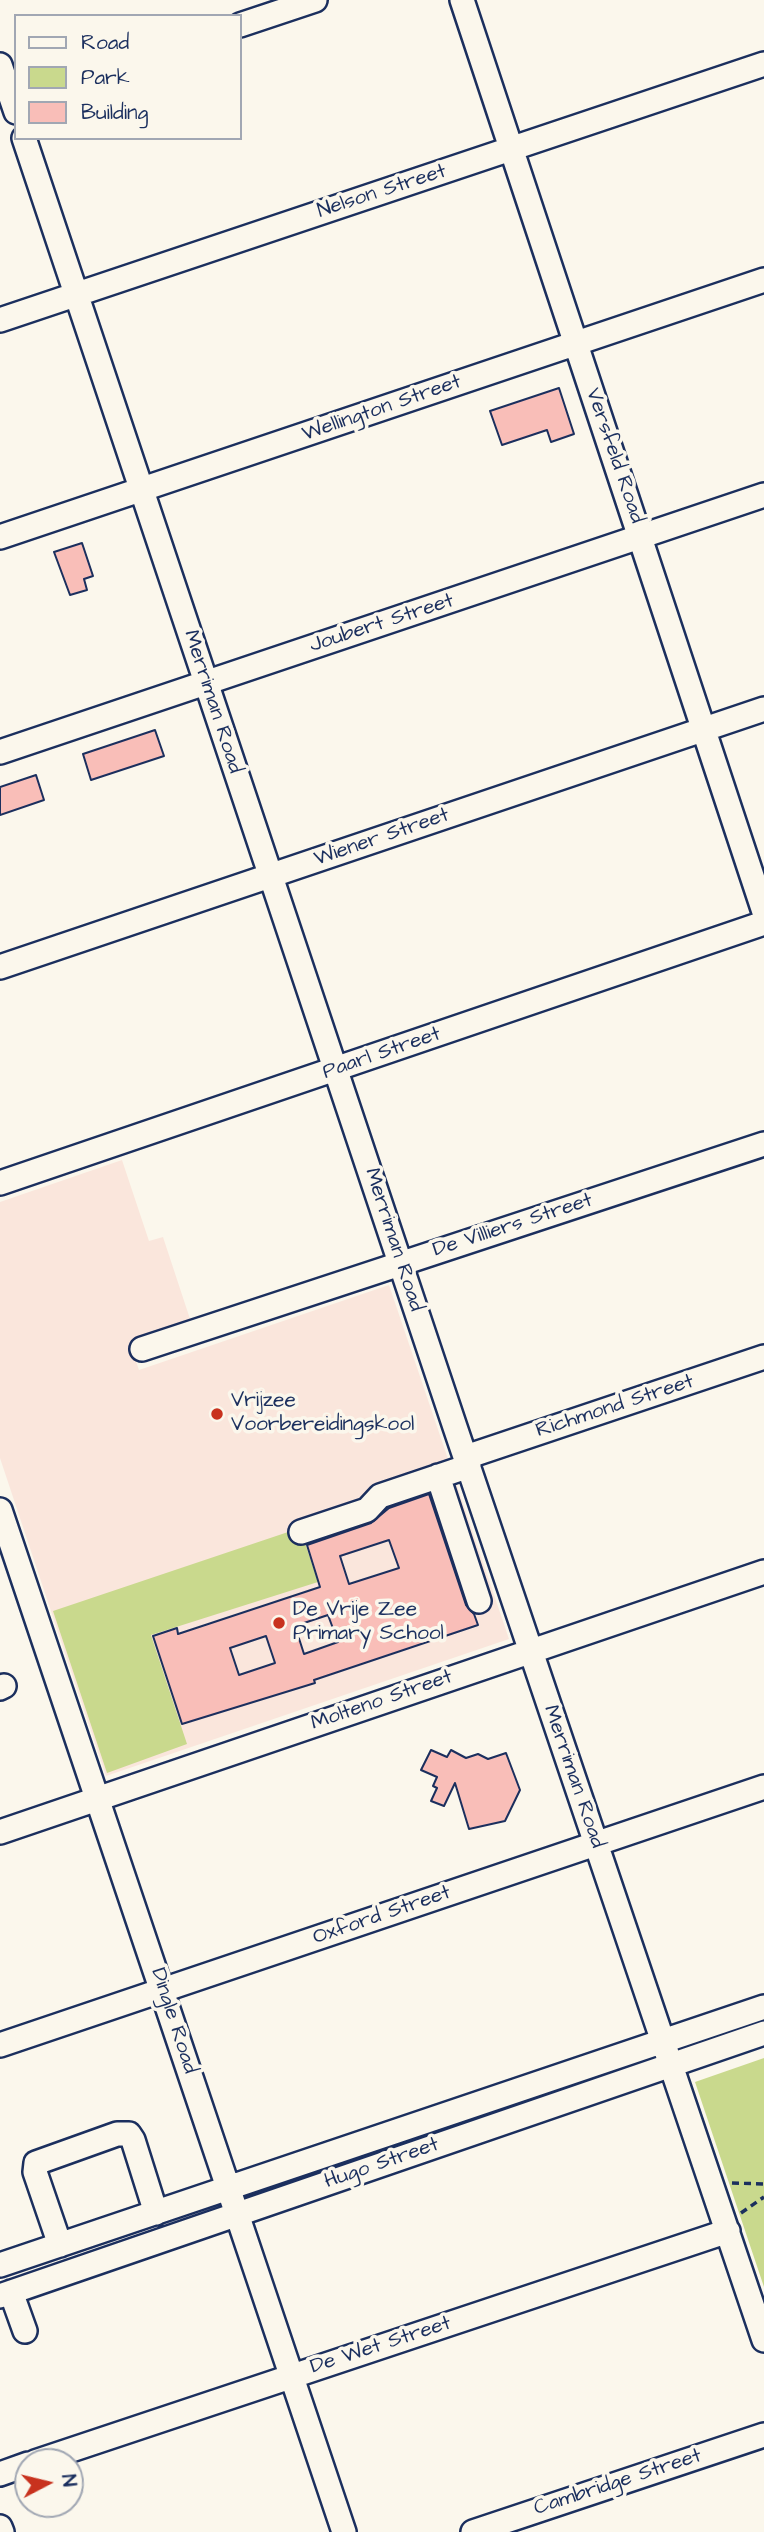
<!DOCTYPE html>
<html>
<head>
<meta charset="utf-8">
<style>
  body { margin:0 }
  #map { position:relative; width:764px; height:2532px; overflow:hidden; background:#fbf7ec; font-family:"Architects Daughter",sans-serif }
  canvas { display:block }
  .legend { position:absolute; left:14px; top:14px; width:228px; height:126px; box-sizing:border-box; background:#fbf7ec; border:2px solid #a1a7b3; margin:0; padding:9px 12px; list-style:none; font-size:21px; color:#1b2f5e }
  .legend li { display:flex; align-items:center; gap:14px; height:35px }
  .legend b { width:35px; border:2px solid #a1a7b3 }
  .north { position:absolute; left:14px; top:2448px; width:70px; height:70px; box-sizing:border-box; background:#fbf7ec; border:2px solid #a1a7b3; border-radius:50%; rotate:83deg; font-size:19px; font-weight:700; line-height:28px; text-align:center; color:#1b2f5e }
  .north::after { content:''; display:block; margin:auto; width:24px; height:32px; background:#c8321e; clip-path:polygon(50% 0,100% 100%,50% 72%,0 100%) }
</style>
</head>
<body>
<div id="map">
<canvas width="764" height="2532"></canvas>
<ul class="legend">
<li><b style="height:9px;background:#fbf7ec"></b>Road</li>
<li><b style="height:19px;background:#c9d98d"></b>Park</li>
<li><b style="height:19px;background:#f9beb8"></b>Building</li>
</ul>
<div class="north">N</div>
</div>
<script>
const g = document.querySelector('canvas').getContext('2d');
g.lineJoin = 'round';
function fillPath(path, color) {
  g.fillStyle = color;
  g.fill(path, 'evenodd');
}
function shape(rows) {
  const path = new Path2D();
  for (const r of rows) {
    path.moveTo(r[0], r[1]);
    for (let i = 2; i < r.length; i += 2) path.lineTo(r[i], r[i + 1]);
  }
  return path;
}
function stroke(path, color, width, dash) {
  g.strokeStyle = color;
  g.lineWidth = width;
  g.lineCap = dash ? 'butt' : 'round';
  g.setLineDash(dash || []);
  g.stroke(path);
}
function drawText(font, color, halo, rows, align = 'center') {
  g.font = font + ' "Architects Daughter",sans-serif';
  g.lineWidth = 7;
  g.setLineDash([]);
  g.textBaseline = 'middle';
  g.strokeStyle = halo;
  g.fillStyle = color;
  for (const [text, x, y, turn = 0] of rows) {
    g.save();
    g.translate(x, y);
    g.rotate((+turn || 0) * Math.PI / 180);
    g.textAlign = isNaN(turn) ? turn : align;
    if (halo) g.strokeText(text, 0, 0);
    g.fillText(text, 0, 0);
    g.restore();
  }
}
fillPath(shape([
  [122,1160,149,1241,163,1237,191,1322,130,1343,139,1370,389,1285,509,1639,106,1776,0,1458,0,1202]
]), '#fae6dc');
fillPath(shape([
  [300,1528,318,1582,151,1635,187,1744,107,1773,53,1611],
  [764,2058,764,2287,695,2082]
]), '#c9d98d');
const building = shape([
  [559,388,574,434,551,442,547,430,502,445,490,411,559,388],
  [82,543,93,576,84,579,87,590,70,595,54,552,82,543],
  [155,730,164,756,91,780,83,754,155,730],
  [36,775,44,800,0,815,0,787,36,775],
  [429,1494,466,1605,474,1614,478,1625,314,1680,315,1683,182,1724,153,1636,177,1628,178,1634,320,1587,307,1545,371,1523,389,1508,429,1494],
  [389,1540,399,1568,349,1584,340,1556,389,1540],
  [328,1615,338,1642,304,1654,295,1626,328,1615],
  [266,1636,275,1663,239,1675,230,1648,266,1636],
  [431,1750,447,1757,451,1750,466,1758,478,1754,488,1759,506,1753,520,1790,505,1821,469,1829,455,1783,444,1806,431,1801,437,1788,433,1786,437,1777,421,1770,431,1750]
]);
fillPath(building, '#f9beb8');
stroke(building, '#1b2f5e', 2);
const minor = shape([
  [462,0,764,912],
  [240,25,315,0],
  [0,65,16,112],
  [24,138,455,1427,764,2340],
  [0,320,764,64],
  [0,537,764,280],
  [0,752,764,495],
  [0,967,764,709],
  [0,1183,764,923],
  [142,1349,764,1144],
  [466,1457,764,1357],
  [438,1476,479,1601],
  [0,1510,344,2532],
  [301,1532,367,1510,380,1496,469,1466],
  [0,1688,4,1686],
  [0,1832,764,1572],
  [0,2045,764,1787],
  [60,2245,35,2172,36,2163,117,2134,129,2134,133,2140,156,2213],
  [0,2265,764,2007],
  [11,2292,25,2331],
  [0,2296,764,2033],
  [35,2462,728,2231],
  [0,2474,28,2464],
  [0,2527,2,2532],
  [473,2532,764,2435]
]);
stroke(minor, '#1b2f5e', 28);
stroke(shape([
  [732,2183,764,2184],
  [741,2213,764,2197]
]), '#1b2f5e', 3.5, [7, 5]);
stroke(minor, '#fbf7ec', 23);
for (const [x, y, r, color] of [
  [217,1414,7,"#c8321e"],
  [279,1623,7,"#c8321e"]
]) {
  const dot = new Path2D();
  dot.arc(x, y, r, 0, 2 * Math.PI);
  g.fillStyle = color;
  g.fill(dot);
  stroke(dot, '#fbf7ec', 2.5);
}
drawText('21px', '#1b2f5e', '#fbf7ec', [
  ["Nelson Street",382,192,-18],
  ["Wellington Street",382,409,-19],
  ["Versfeld Road",614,456,71],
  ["Joubert Street",382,624,-18],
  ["Merriman Road",212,702,72],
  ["Wiener Street",382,838,-19],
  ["Paarl Street",382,1054,-19],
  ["De Villiers Street",513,1226,-18],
  ["Merriman Road",393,1240,72],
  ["Richmond Street",615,1407,-18],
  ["Molteno Street",382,1701,-19],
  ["Merriman Road",573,1777,71],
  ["Oxford Street",382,1916,-19],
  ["Dingle Road",173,2021,72],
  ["Hugo Street",382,2164,-19],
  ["De Wet Street",381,2346,-18],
  ["Cambridge Street",618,2483,-18]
]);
drawText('21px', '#1b2f5e', '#fbf7ec', [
  ["Vrijzee",231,1402],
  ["Voorbereidingskool",231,1426],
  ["De Vrije Zee",293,1611],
  ["Primary School",293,1635]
], 'left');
</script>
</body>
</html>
